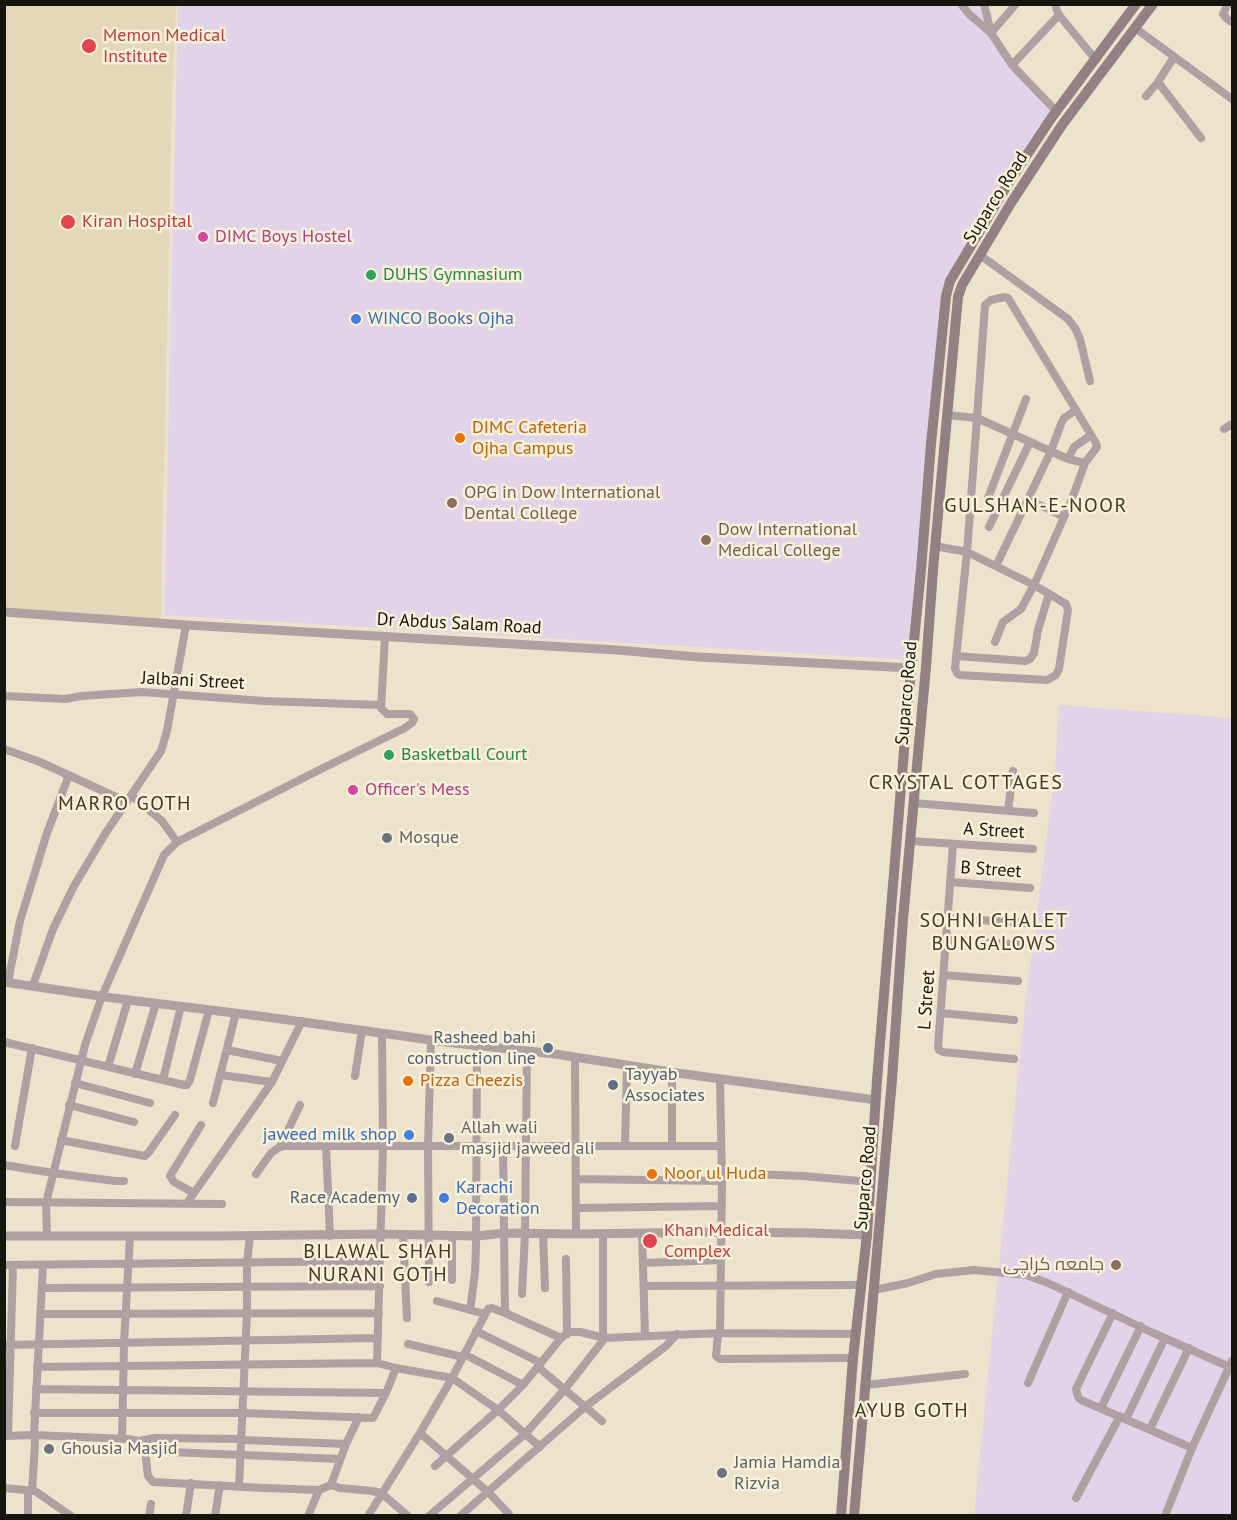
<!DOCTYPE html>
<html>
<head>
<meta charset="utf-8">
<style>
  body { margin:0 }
  #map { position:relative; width:1237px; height:1520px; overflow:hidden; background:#ebe3cc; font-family:"PT Sans",sans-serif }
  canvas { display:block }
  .frame { position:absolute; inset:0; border:6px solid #16140c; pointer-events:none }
</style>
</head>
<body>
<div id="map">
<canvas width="1237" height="1520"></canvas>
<div class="frame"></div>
</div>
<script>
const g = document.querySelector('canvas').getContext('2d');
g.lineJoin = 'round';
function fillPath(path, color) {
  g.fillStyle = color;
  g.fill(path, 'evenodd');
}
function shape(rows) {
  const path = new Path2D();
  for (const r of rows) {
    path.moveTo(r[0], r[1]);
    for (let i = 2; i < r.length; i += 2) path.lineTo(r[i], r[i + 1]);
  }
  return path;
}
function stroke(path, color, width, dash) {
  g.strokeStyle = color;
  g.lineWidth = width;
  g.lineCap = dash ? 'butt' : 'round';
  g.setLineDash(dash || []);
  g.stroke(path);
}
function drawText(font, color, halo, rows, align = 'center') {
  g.font = font + ' "PT Sans",Cairo,sans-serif';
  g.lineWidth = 5;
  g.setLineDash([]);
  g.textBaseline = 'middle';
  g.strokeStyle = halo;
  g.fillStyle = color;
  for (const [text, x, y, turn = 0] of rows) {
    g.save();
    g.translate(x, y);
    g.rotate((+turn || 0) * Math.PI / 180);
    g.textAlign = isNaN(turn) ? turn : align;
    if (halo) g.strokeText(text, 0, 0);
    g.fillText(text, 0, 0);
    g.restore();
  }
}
fillPath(shape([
  [4,5,176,5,172,99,161,621,5,612]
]), '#e3d8ba');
fillPath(shape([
  [178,5,985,5,992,31,1012,66,1055,113,949,281,913,660,164,615],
  [1059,705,1232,718,1232,1515,974,1516,1024,1015,1055,772]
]), '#e1d4e8');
stroke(shape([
  [961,4,969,14,991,33,1016,4],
  [984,4,991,33,1012,65,1057,112],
  [1056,4,1056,8,1059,15,1096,60],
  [1228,4,1223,14,1227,19,1232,22],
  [1135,28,1232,99],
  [1012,65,1059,15],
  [1158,82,1201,138],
  [1146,96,1158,82,1174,57],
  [980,255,1068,319,1075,328,1080,339,1090,381],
  [1224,429,1232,424],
  [1068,459,1074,447,1091,435],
  [988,498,1026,399],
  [1028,499,1064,517],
  [989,527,1030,442],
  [935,546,967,552,1034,585,1066,604,1068,610,1059,669,1056,675,1047,680,959,675,957,673,955,668,967,552,977,418,985,305,991,300,1005,297,1008,298,1096,443,1097,447,1085,463,1068,459,977,418,947,415],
  [996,566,1051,451,1061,424,1064,418,1076,410],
  [995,642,1003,622,1021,609,1034,585,1072,499,1085,463],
  [956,656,1025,661,1030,659,1034,653,1038,630,1049,594],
  [4,696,66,699,81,696,142,692,264,701,380,705],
  [4,749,40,762,127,802],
  [132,796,162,821,177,842],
  [914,803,1034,813],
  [1008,811,1013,771],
  [911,841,1033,849],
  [953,844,938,1047,939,1050,943,1052,1014,1059],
  [950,882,1030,888],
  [948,918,1025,923],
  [947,940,1023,945],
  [944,975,1018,981],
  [8,982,20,921,47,833,69,775],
  [33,985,53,929,74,886,105,834,161,751,167,731,186,625],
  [941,1013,1014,1020],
  [382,1033,383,1147,377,1363,396,1368],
  [4,1042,184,1085,187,1085,190,1080,209,1010],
  [227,1050,282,1061],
  [575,1057,576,1234],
  [108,1067,128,1000],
  [672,1072,672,1146],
  [135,1074,156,1003],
  [220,1075,272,1082],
  [355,1076,362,1030],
  [163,1080,181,1006],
  [75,1083,150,1103],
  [213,1103,236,1013],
  [69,1105,134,1122],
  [61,1140,145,1156,149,1152,175,1115],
  [15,1146,32,1048],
  [326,1146,330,1236],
  [503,1146,505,1313],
  [625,1146,627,1065],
  [280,1147,300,1105],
  [4,1165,53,1173,115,1181,124,1181],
  [722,1173,803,1176,871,1182],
  [256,1174,271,1153,278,1148,284,1146,721,1146],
  [576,1179,722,1181],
  [194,1193,174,1182,170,1176,201,1125],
  [4,1202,222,1204],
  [187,1203,272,1082,302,1021],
  [576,1208,722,1206],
  [642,1233,645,1336],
  [403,1234,407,1318],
  [543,1234,545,1288],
  [603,1234,603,1337],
  [47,1235,46,1203,85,1045,102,996,164,855,177,842,323,768,403,729,412,723,414,719,410,714,387,714,381,708,385,637],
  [566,1259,567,1334],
  [643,1263,721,1260],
  [4,1265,380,1261],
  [452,1280,452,1235],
  [429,1282,428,1146,431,1040],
  [644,1286,860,1285],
  [42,1288,380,1286],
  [874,1290,908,1283,936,1274,974,1270,1026,1275,1048,1283,1151,1332,1232,1368],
  [522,1294,525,1234,527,1051],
  [437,1301,485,1314],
  [470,1310,475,1273,476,1244,477,1046],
  [1113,1313,1076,1389,1078,1397,1081,1400,1192,1448],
  [41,1314,379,1313],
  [476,1331,541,1363],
  [718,1333,716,1356,720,1359,853,1358],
  [720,1333,722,1181,720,1079],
  [408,1344,463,1357],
  [4,1345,378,1338],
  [464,1354,523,1385],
  [37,1367,377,1363],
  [538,1367,602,1421],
  [1028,1383,1068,1292],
  [866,1385,965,1374],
  [36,1389,386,1393],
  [1101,1408,1141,1326],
  [34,1413,243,1413,373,1418,386,1393,396,1368,452,1378,498,1410,540,1447],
  [1126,1419,1165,1338],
  [1150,1429,1189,1348],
  [420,1433,488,1492,508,1513,510,1516],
  [4,1436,34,1435,43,1265],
  [8,1436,13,1265],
  [122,1439,124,1343,130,1236],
  [241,1440,346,1444,359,1417],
  [139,1441,154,1438,241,1439],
  [145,1451,340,1459],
  [435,1466,498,1410,523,1385,561,1338,569,1332,580,1332,605,1338,720,1333,856,1334],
  [331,1485,340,1488,372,1491,381,1493,408,1516],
  [239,1486,247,1313,247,1263,250,1235],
  [4,1488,35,1491,71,1516],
  [32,1491,35,1443,34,1435,127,1439,139,1441,145,1451,148,1476,153,1482,264,1488,319,1490],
  [1076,1498,1120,1416],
  [28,1516,28,1490],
  [149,1516,151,1504],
  [186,1516,191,1483],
  [215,1516,220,1485],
  [308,1516,319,1490,331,1485,346,1444],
  [368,1516,420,1433,452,1378,488,1309,492,1308,505,1313,561,1338],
  [429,1516,525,1434,565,1389,605,1338],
  [460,1516,586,1406,666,1346,677,1334],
  [1165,1516,1192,1448,1232,1361]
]), '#ada1a2', 8);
stroke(shape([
  [4,612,186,625,617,650,698,657,911,668],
  [4,982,113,998,267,1017,445,1042,555,1054,677,1073,876,1100],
  [4,1236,219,1236,381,1234,477,1236,504,1233,576,1234,722,1232,811,1233,867,1235]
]), '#ada1a2', 9);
stroke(shape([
  [841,1516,853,1358,867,1235,877,1080,908,702,921,570,931,444,946,296,950,281,1009,182,1052,117,1136,4],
  [854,1516,892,1080,903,919,926,667,933,570,958,297,962,285,1011,203,1062,125,1153,4]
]), '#928082', 10);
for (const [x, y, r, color] of [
  [89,46,8,"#e0444e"],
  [68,222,8,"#e0444e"],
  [203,237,6,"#d1479c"],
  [371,275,6,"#2e9e5b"],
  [356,319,6,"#3f7fe0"],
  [460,438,6,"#e8710a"],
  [452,503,6,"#8d6e63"],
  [706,540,6,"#8d6e63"],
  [389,755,6,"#2e9e5b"],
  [353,790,6,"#d1479c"],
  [387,838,6,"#6b7280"],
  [548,1048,6,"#5c6f8a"],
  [408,1081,6,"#e8710a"],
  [613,1085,6,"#5c6f8a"],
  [409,1135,6,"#3f7fe0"],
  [449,1138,6,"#6b7280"],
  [652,1174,6,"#e8710a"],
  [412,1198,6,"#5c6f8a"],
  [444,1198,6,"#3f7fe0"],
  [650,1241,8,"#e0444e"],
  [1116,1265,6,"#8d6e63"],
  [49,1449,6,"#6b7280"],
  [722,1473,6,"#6b7280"]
]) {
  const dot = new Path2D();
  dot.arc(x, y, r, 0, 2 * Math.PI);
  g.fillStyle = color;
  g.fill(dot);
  stroke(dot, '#f9f1d9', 2);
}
drawText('18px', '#be3a42', '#f9f1d9', [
  ["Memon Medical",103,36],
  ["Institute",103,57],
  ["Kiran Hospital",82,222],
  ["Khan Medical",664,1231],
  ["Complex",664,1252]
], 'left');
drawText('18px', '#16140c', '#f9f1d9', [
  ["Suparco Road",996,198,-58],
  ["Dr Abdus Salam Road",459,624,3],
  ["Jalbani Street",193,681,3],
  ["Suparco Road",907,693,-85],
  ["A Street",994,831,3],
  ["B Street",991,870,4],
  ["L Street",927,1000,-86],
  ["Suparco Road",866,1178,-85]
]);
drawText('18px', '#b23c85', '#f9f1d9', [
  ["DIMC Boys Hostel",215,237],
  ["Officer's Mess",365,790]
], 'left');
drawText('18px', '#27864d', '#f9f1d9', [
  ["DUHS Gymnasium",383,275],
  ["Basketball Court",401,755]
], 'left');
drawText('18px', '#366cbe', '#f9f1d9', [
  ["WINCO Books Ojha",368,319],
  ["jaweed milk shop",397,1135,"right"],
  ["Karachi",456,1188],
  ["Decoration",456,1209]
], 'left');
drawText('18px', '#c56008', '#f9f1d9', [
  ["DIMC Cafeteria",472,428],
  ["Ojha Campus",472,449],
  ["Pizza Cheezis",420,1081],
  ["Noor ul Huda",664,1174]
], 'left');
drawText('18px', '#785e54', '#f9f1d9', [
  ["OPG in Dow International",464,493],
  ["Dental College",464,514],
  ["Dow International",718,530],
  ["Medical College",718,551],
  ["جامعہ کراچی",1104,1265,"right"]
], 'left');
drawText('18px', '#5b616d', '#f9f1d9', [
  ["Mosque",399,838],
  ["Allah wali",461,1128],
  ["masjid jaweed ali",461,1149],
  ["Ghousia Masjid",61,1449],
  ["Jamia Hamdia",734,1463],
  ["Rizvia",734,1484]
], 'left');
drawText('18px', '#4e5e75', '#f9f1d9', [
  ["Rasheed bahi",536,1038],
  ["construction line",536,1059],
  ["Tayyab",625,1075,"left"],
  ["Associates",625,1096,"left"],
  ["Race Academy",400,1198]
], 'right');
g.letterSpacing = '1.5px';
drawText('20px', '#403926', '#f9f1d9', [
  ["GULSHAN-E-NOOR",1036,506],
  ["CRYSTAL COTTAGES",966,783],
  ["MARRO GOTH",125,804],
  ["SOHNI CHALET",994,921],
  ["BUNGALOWS",994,944],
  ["BILAWAL SHAH",378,1252],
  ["NURANI GOTH",378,1275],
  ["AYUB GOTH",912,1411]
]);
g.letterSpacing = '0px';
</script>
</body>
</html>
